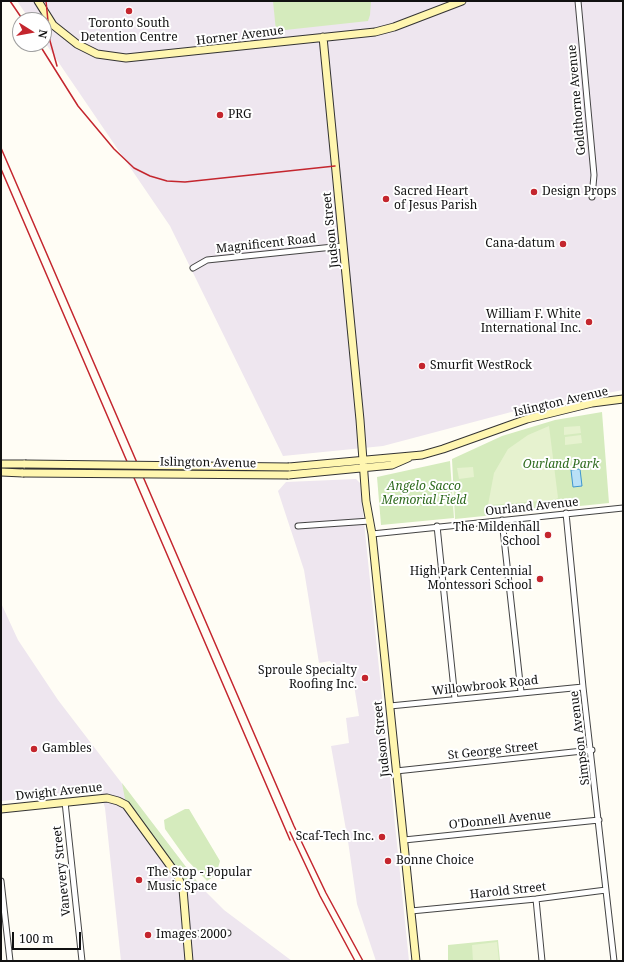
<!DOCTYPE html>
<html>
<head>
<meta charset="utf-8">
<style>
  body { margin:0 }
  #map { position:relative; width:624px; height:962px; overflow:hidden; background:#fffdf5; font-family:"Noto Serif",serif }
  canvas { display:block }
  .frame { position:absolute; inset:0; border:2px solid #111; pointer-events:none }
  .north { position:absolute; left:12px; top:12px; width:40px; height:40px; box-sizing:border-box; background:#fff; border:1px solid #a0a0a0; border-radius:50%; rotate:101deg; font-size:11px; font-weight:700; line-height:16px; text-align:center; color:#111 }
  .north::after { content:''; display:block; margin:auto; width:14px; height:18px; background:#c4262e; clip-path:polygon(50% 0,100% 100%,50% 72%,0 100%) }
  .scale { position:absolute; left:12px; top:932px; width:69px; height:18px; box-sizing:border-box; border:2px solid #111; border-top:0; padding-left:5px; font-size:12px; line-height:14px; white-space:nowrap; color:#111; -webkit-text-stroke:3px #fff; paint-order:stroke }
</style>
</head>
<body>
<div id="map">
<canvas width="624" height="962"></canvas>
<div class="frame"></div>
<div class="north">N</div>
<div class="scale">100 m</div>
</div>
<script>
const g = document.querySelector('canvas').getContext('2d');
g.lineJoin = 'round';
function fillPath(path, color) {
  g.fillStyle = color;
  g.fill(path, 'evenodd');
}
function shape(rows) {
  const path = new Path2D();
  for (const r of rows) {
    path.moveTo(r[0], r[1]);
    for (let i = 2; i < r.length; i += 2) path.lineTo(r[i], r[i + 1]);
  }
  return path;
}
function stroke(path, color, width, dash) {
  g.strokeStyle = color;
  g.lineWidth = width;
  g.lineCap = dash ? 'butt' : 'round';
  g.setLineDash(dash || []);
  g.stroke(path);
}
function drawText(font, color, halo, rows, align = 'center') {
  g.font = font + ' "Noto Serif",serif';
  g.lineWidth = 4;
  g.setLineDash([]);
  g.textBaseline = 'middle';
  g.strokeStyle = halo;
  g.fillStyle = color;
  for (const [text, x, y, turn = 0] of rows) {
    g.save();
    g.translate(x, y);
    g.rotate((+turn || 0) * Math.PI / 180);
    g.textAlign = isNaN(turn) ? turn : align;
    if (halo) g.strokeText(text, 0, 0);
    g.fillText(text, 0, 0);
    g.restore();
  }
}
fillPath(shape([
  [17,1,623,1,623,390,515,411,383,446,283,456,170,226,44,41,44,20,30,20],
  [356,479,360,483,409,961,376,961,357,904,348,841,331,746,349,743,346,718,359,716,351,667,335,667,330,661,319,663,304,570,278,491,286,482],
  [1,603,18,640,58,700,202,888,224,910,292,961,121,961,105,808,100,791,1,801]
]), '#eee6ef');
fillPath(shape([
  [273,1,371,1,370,15,368,21,276,31],
  [602,412,609,503,455,519,452,459,502,436,555,420],
  [450,461,454,518,381,525,377,477],
  [122,783,199,884,190,885,183,882,180,874,134,810,125,799],
  [185,809,189,809,220,861,216,875,207,881,187,860,165,829,164,820],
  [498,940,500,961,448,961,448,945]
]), '#d5ebbd');
fillPath(shape([
  [549,426,558,498,554,500,488,505,494,473,508,449,528,435],
  [580,426,581,433,564,435,564,427],
  [581,435,582,443,565,445,565,437],
  [473,467,474,477,459,479,457,468],
  [497,942,499,961,473,961,472,945]
]), '#e6f2cf');
const water = shape([
  [580,469,582,486,573,487,571,470,580,469]
]);
fillPath(water, '#b9e0f7');
stroke(water, '#3f96cf', 1);
const street = shape([
  [578,1,594,175,592,197],
  [193,268,207,260,343,246],
  [566,513,583,687,614,961],
  [502,520,521,692],
  [298,526,370,521],
  [437,526,455,699],
  [372,534,623,508],
  [390,706,583,687],
  [396,771,592,750],
  [65,802,82,961],
  [404,840,599,820],
  [1,881,10,961],
  [536,899,542,961],
  [411,911,536,899,606,890],
  [187,934,228,933]
]);
const secondary = shape([
  [38,1,53,25,77,44,97,54,126,58,375,32,394,27,462,1],
  [323,37,360,420,366,501,372,534,416,961],
  [1,464,25,464],
  [289,467,422,455,443,449,527,419,592,403,623,399],
  [1,472,23,473],
  [288,475,392,465,408,458],
  [1,809,107,798,118,801,126,805,177,875,183,889,189,961]
]);
stroke(street, '#444', 7);
stroke(secondary, '#333', 9);
stroke(street, '#fff', 5);
stroke(secondary, '#fff6b0', 7);
stroke(shape([
  [10,1,23,20],
  [46,1,50,41,57,66],
  [39,44,78,106,114,149,134,168,150,176,167,181,185,182,335,166],
  [1,148,294,826,326,893,363,961],
  [1,169,290,840],
  [290,832,320,896,355,961]
]), '#c4262e', 1.5);
const secondaryBridge = shape([
  [25,464,289,467],
  [23,473,288,475]
]);
stroke(secondaryBridge, '#333', 9, []);
stroke(secondaryBridge, '#fff6b0', 7);
for (const [x, y, r, color] of [
  [129,11,4,"#c4262e"],
  [220,115,4,"#c4262e"],
  [534,192,4,"#c4262e"],
  [386,199,4,"#c4262e"],
  [563,244,4,"#c4262e"],
  [589,322,4,"#c4262e"],
  [422,366,4,"#c4262e"],
  [548,535,4,"#c4262e"],
  [540,579,4,"#c4262e"],
  [365,678,4,"#c4262e"],
  [34,749,4,"#c4262e"],
  [382,837,4,"#c4262e"],
  [388,861,4,"#c4262e"],
  [139,880,4,"#c4262e"],
  [148,935,4,"#c4262e"]
]) {
  const dot = new Path2D();
  dot.arc(x, y, r, 0, 2 * Math.PI);
  g.fillStyle = color;
  g.fill(dot);
  stroke(dot, '#fff', 1.5);
}
drawText('12px', '#111', '#fff', [
  ["Toronto South",129,24,"center"],
  ["Detention Centre",129,38,"center"],
  ["PRG",228,115],
  ["Sacred Heart",394,192],
  ["of Jesus Parish",394,206],
  ["Design Props",542,192],
  ["Cana-datum",555,244,"right"],
  ["William F. White",581,315,"right"],
  ["International Inc.",581,329,"right"],
  ["Smurfit WestRock",430,366],
  ["The Mildenhall",540,528,"right"],
  ["School",540,542,"right"],
  ["High Park Centennial",532,572,"right"],
  ["Montessori School",532,586,"right"],
  ["Sproule Specialty",357,671,"right"],
  ["Roofing Inc.",357,685,"right"],
  ["Gambles",42,749],
  ["Scaf-Tech Inc.",374,837,"right"],
  ["Bonne Choice",396,861],
  ["The Stop - Popular",147,873],
  ["Music Space",147,887],
  ["Images 2000",156,935]
], 'left');
drawText('12px', '#111', '#fff', [
  ["Horner Avenue",240,36,-7],
  ["Goldthorne Avenue",577,100,-95],
  ["Judson Street",331,230,-96],
  ["Magnificent Road",266,244,-6],
  ["Islington Avenue",561,402,-13],
  ["Islington Avenue",208,463,1],
  ["Ourland Avenue",532,507,-6],
  ["Willowbrook Road",485,686,-6],
  ["Simpson Avenue",580,738,-97],
  ["Judson Street",382,739,-96],
  ["St George Street",493,751,-6],
  ["Dwight Avenue",59,792,-6],
  ["O'Donnell Avenue",500,820,-6],
  ["Vanevery Street",62,871,-96],
  ["Harold Street",508,891,-6]
]);
drawText('italic 12px', '#2f6b1f', '#fff', [
  ["Ourland Park",561,465],
  ["Angelo Sacco",424,487],
  ["Memorial Field",424,501]
]);
</script>
</body>
</html>
